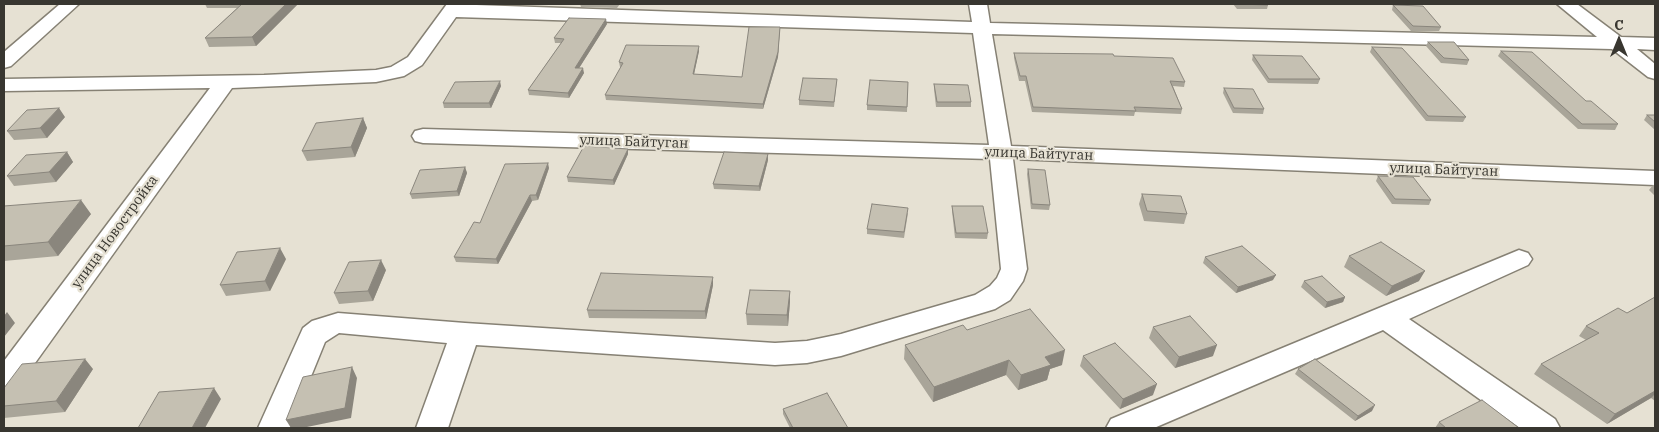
<!DOCTYPE html>
<html>
<head>
<meta charset="utf-8">
<style>
  body { margin:0 }
  #map { position:relative; width:1659px; height:432px; overflow:hidden; background:#e6e1d3; font-family:"IBM Plex Serif",serif }
  canvas { display:block }
  .frame { position:absolute; inset:0; border:5px solid #383630; pointer-events:none }
  .north { position:absolute; left:1594px; top:15px; width:50px; height:50px; -webkit-text-stroke:4px #e6e1d3; paint-order:stroke; rotate:0deg; font-size:14px; font-weight:700; line-height:20px; text-align:center; color:#383630 }
  .north::after { content:''; display:block; margin:auto; width:18px; height:22px; background:#383630; clip-path:polygon(50% 0,100% 100%,50% 72%,0 100%) }
</style>
</head>
<body>
<div id="map">
<canvas width="1659" height="432"></canvas>
<div class="frame"></div>
<div class="north">С</div>
</div>
<script>
const g = document.querySelector('canvas').getContext('2d');
g.lineJoin = 'round';
function shape(rows) {
  const path = new Path2D();
  for (const r of rows) {
    path.moveTo(r[0], r[1]);
    for (let i = 2; i < r.length; i += 2) path.lineTo(r[i], r[i + 1]);
  }
  return path;
}
function stroke(path, color, width, dash) {
  g.strokeStyle = color;
  g.lineWidth = width;
  g.lineCap = dash ? 'butt' : 'round';
  g.setLineDash(dash || []);
  g.stroke(path);
}
function fillPath(path, color) {
  g.fillStyle = color;
  g.fill(path, 'evenodd');
}
function drawText(font, color, halo, rows, align = 'center') {
  g.font = font + ' "IBM Plex Serif",serif';
  g.lineWidth = 4.5;
  g.setLineDash([]);
  g.textBaseline = 'middle';
  g.strokeStyle = halo;
  g.fillStyle = color;
  for (const [text, x, y, turn = 0] of rows) {
    g.save();
    g.translate(x, y);
    g.rotate((+turn || 0) * Math.PI / 180);
    g.textAlign = isNaN(turn) ? turn : align;
    if (halo) g.strokeText(text, 0, 0);
    g.fillText(text, 0, 0);
    g.restore();
  }
}
const minor = shape([
  [60,4,79,4,11,66,4,68,4,52,60,4],
  [447,4,972,22,969,4,987,4,990,23,1597,37,1557,4,1577,4,1621,37,1655,38,1655,50,1637,49,1655,64,1655,79,1648,77,1612,49,992,34,1011,146,1655,171,1655,185,1013,159,1027,269,1023,281,1010,300,995,309,841,356,807,363,775,365,476,345,448,428,416,428,447,343,339,333,325,342,290,428,258,428,303,328,312,321,338,313,465,323,775,343,807,341,841,334,975,295,990,286,997,278,1001,269,990,159,423,143,415,141,412,136,415,131,423,129,989,145,973,33,456,17,422,65,404,76,376,82,232,88,15,391,4,395,4,361,210,88,4,91,4,79,264,75,376,70,391,67,408,57,447,4],
  [1519,250,1528,253,1532,259,1528,265,1409,319,1555,419,1560,428,1520,428,1383,330,1154,428,1106,428,1111,419,1519,250]
]);
stroke(minor, '#868174', 3);
fillPath(minor, '#fff');
fillPath(shape([
  [205,4,298,4,256,46,209,47,205,38,237,8,207,8],
  [580,4,620,4,617,8,581,7],
  [1233,4,1268,4,1268,5,1267,9,1237,9],
  [1393,5,1441,27,1439,31,1411,31,1392,10],
  [607,24,579,68,584,73,569,98,529,95,528,90,561,43,555,43,554,38],
  [780,27,778,57,763,109,606,100,605,95,621,67,620,67,619,62,699,51,694,74,742,77],
  [1428,42,1469,60,1467,65,1441,63,1426,46],
  [1372,47,1466,117,1463,122,1426,121,1370,52],
  [1501,51,1586,101,1618,124,1615,130,1578,129,1498,56],
  [1014,53,1114,56,1185,82,1184,87,1173,86,1182,109,1181,114,1135,112,1134,116,1032,112,1025,81,1019,81,1014,58],
  [1253,55,1320,79,1318,84,1268,83,1252,60],
  [837,79,834,107,799,105,799,100],
  [908,82,907,112,867,110,867,105],
  [934,84,971,102,971,107,936,107,934,89],
  [501,86,491,108,444,108,443,103],
  [1224,88,1264,109,1263,114,1233,113,1223,93],
  [1647,115,1655,115,1655,130,1644,120],
  [65,117,47,138,14,140,7,131],
  [363,118,367,128,355,157,307,161,302,151],
  [628,149,628,154,614,185,568,182,567,177],
  [67,152,73,162,56,182,14,186,7,176],
  [768,154,768,160,760,191,714,189,713,184],
  [465,167,467,173,459,196,412,199,410,194],
  [549,168,538,200,532,201,498,264,456,262,454,257,480,223],
  [1028,169,1050,205,1049,210,1031,209,1027,174],
  [1378,176,1431,200,1429,205,1392,204,1376,181],
  [1653,185,1655,185,1655,196,1649,190],
  [1142,194,1187,214,1184,224,1144,221,1139,204],
  [4,206,91,214,58,256,4,261],
  [952,206,988,233,987,239,955,238,952,211],
  [908,213,904,238,867,234,867,229],
  [1349,256,1419,281,1386,296,1344,267],
  [1205,257,1273,280,1236,293,1203,263],
  [286,259,270,291,226,296,220,285],
  [386,270,373,301,339,304,334,293],
  [1304,281,1345,297,1343,302,1325,308,1301,287],
  [713,285,706,319,589,318,587,310],
  [790,291,790,301,788,326,747,325,746,314],
  [1655,297,1655,401,1651,398,1607,424,1534,374,1541,364,1586,340,1579,336,1586,326,1627,313],
  [1153,327,1213,356,1175,368,1149,338],
  [967,330,1062,365,1050,369,1047,380,1018,390,1006,375,933,402,904,359,905,345],
  [1083,356,1153,395,1120,409,1080,366],
  [93,369,65,412,4,418,4,388],
  [1298,369,1372,411,1355,421,1295,374],
  [783,409,848,428,790,428,783,414],
  [1439,422,1519,428,1435,428]
]), '#a9a599');
fillPath(shape([
  [286,4,298,4,256,46,252,37],
  [606,19,607,24,576,73,575,68],
  [780,27,778,57,763,109,763,104],
  [699,46,699,51,693,79,693,74],
  [583,68,584,73,569,98,568,93],
  [500,81,501,86,491,108,489,103],
  [59,108,65,117,47,138,40,128],
  [363,118,367,128,355,157,351,147],
  [628,149,628,154,614,185,613,180],
  [67,152,73,162,56,182,49,172],
  [768,154,768,160,760,191,759,186],
  [548,163,549,168,538,200,536,195],
  [465,167,467,173,459,196,457,191],
  [530,195,532,201,498,264,496,259],
  [81,200,91,214,58,256,48,242],
  [280,248,286,259,270,291,265,281],
  [381,260,386,270,373,301,368,291],
  [1425,271,1419,281,1386,296,1392,286],
  [1276,275,1273,280,1236,293,1238,287],
  [713,277,713,285,706,319,705,311],
  [790,291,790,301,788,326,787,315],
  [1345,297,1343,302,1325,308,1327,302],
  [7,312,15,323,4,337,4,316],
  [1217,345,1213,356,1175,368,1179,357],
  [1065,350,1062,365,1050,369,1047,380,1018,390,1021,375,1045,357],
  [85,359,93,369,65,412,56,401],
  [1009,360,1006,375,933,402,934,387],
  [352,367,357,378,351,418,302,428,291,428,286,420],
  [1157,384,1153,395,1120,409,1123,399],
  [214,388,221,399,205,428,192,428],
  [1655,391,1655,394,1651,398,1607,424,1615,414],
  [1375,405,1372,411,1355,421,1358,416]
]), '#8a867d');
const building = shape([
  [242,4,286,4,252,37,205,38,242,4],
  [1237,4,1268,4,1268,5,1238,4,1237,4],
  [1393,5,1423,6,1441,27,1413,26,1393,5],
  [569,18,606,19,575,68,583,68,568,93,528,90,564,39,554,38,569,18],
  [749,27,780,27,778,52,763,104,605,95,623,63,619,62,626,45,699,46,693,74,742,77,749,27],
  [1428,42,1454,42,1469,60,1444,58,1428,42],
  [1372,47,1402,48,1466,117,1428,116,1372,47],
  [1501,51,1532,52,1586,101,1591,101,1618,124,1582,124,1501,51],
  [1014,53,1113,54,1114,56,1173,58,1185,82,1170,81,1182,109,1134,107,1136,111,1033,107,1026,76,1020,76,1014,53],
  [1253,55,1302,56,1320,79,1269,79,1253,55],
  [803,78,837,79,834,102,799,100,803,78],
  [870,80,908,82,907,107,867,105,870,80],
  [500,81,489,103,443,103,455,82,500,81],
  [934,84,968,85,971,102,937,102,934,84],
  [1224,88,1253,89,1264,109,1234,108,1224,88],
  [59,108,40,128,7,131,27,110,59,108],
  [1647,115,1655,115,1655,122,1647,115],
  [363,118,351,147,302,151,316,123,363,118],
  [584,146,628,149,613,180,567,177,584,146],
  [67,152,49,172,7,176,26,155,67,152],
  [724,152,768,154,759,186,713,184,724,152],
  [548,163,536,195,530,195,496,259,454,257,474,222,480,223,505,164,548,163],
  [465,167,457,191,410,194,420,170,465,167],
  [1028,169,1045,170,1050,205,1032,204,1028,169],
  [1378,176,1413,177,1431,200,1395,199,1378,176],
  [1142,194,1181,196,1187,214,1147,211,1142,194],
  [81,200,48,242,4,246,4,206,81,200],
  [872,204,908,208,904,232,867,229,872,204],
  [952,206,983,206,988,233,956,233,952,206],
  [1381,242,1425,271,1392,286,1349,256,1381,242],
  [1242,246,1276,275,1238,287,1205,257,1242,246],
  [280,248,265,281,220,285,237,252,280,248],
  [381,260,368,291,334,293,349,262,381,260],
  [601,273,713,277,705,311,587,310,601,273],
  [1322,276,1345,297,1327,302,1304,281,1322,276],
  [750,290,790,291,787,315,746,314,750,290],
  [1655,297,1655,391,1615,414,1541,364,1599,333,1586,326,1618,308,1627,313,1655,297],
  [1030,309,1065,350,1045,357,1051,365,1021,375,1009,360,934,387,905,345,963,325,967,330,1030,309],
  [1190,316,1217,345,1179,357,1153,327,1190,316],
  [1115,343,1157,384,1123,399,1083,356,1115,343],
  [85,359,56,401,4,406,4,388,22,364,85,359],
  [1315,359,1375,405,1358,416,1298,369,1315,359],
  [352,367,345,408,286,420,303,377,352,367],
  [214,388,192,428,138,428,159,392,214,388],
  [827,393,848,428,793,428,783,409,827,393],
  [1482,400,1519,428,1446,428,1439,422,1482,400]
]);
fillPath(building, '#c5c0b2');
stroke(building, '#8a867d', 1);
drawText('14px', '#383630', '#e6e1d3', [
  ["улица Байтуган",634,142,2],
  ["улица Байтуган",1039,154,2],
  ["улица Байтуган",1444,170,2],
  ["улица Новостройка",115,232,-54]
]);
</script>
</body>
</html>
